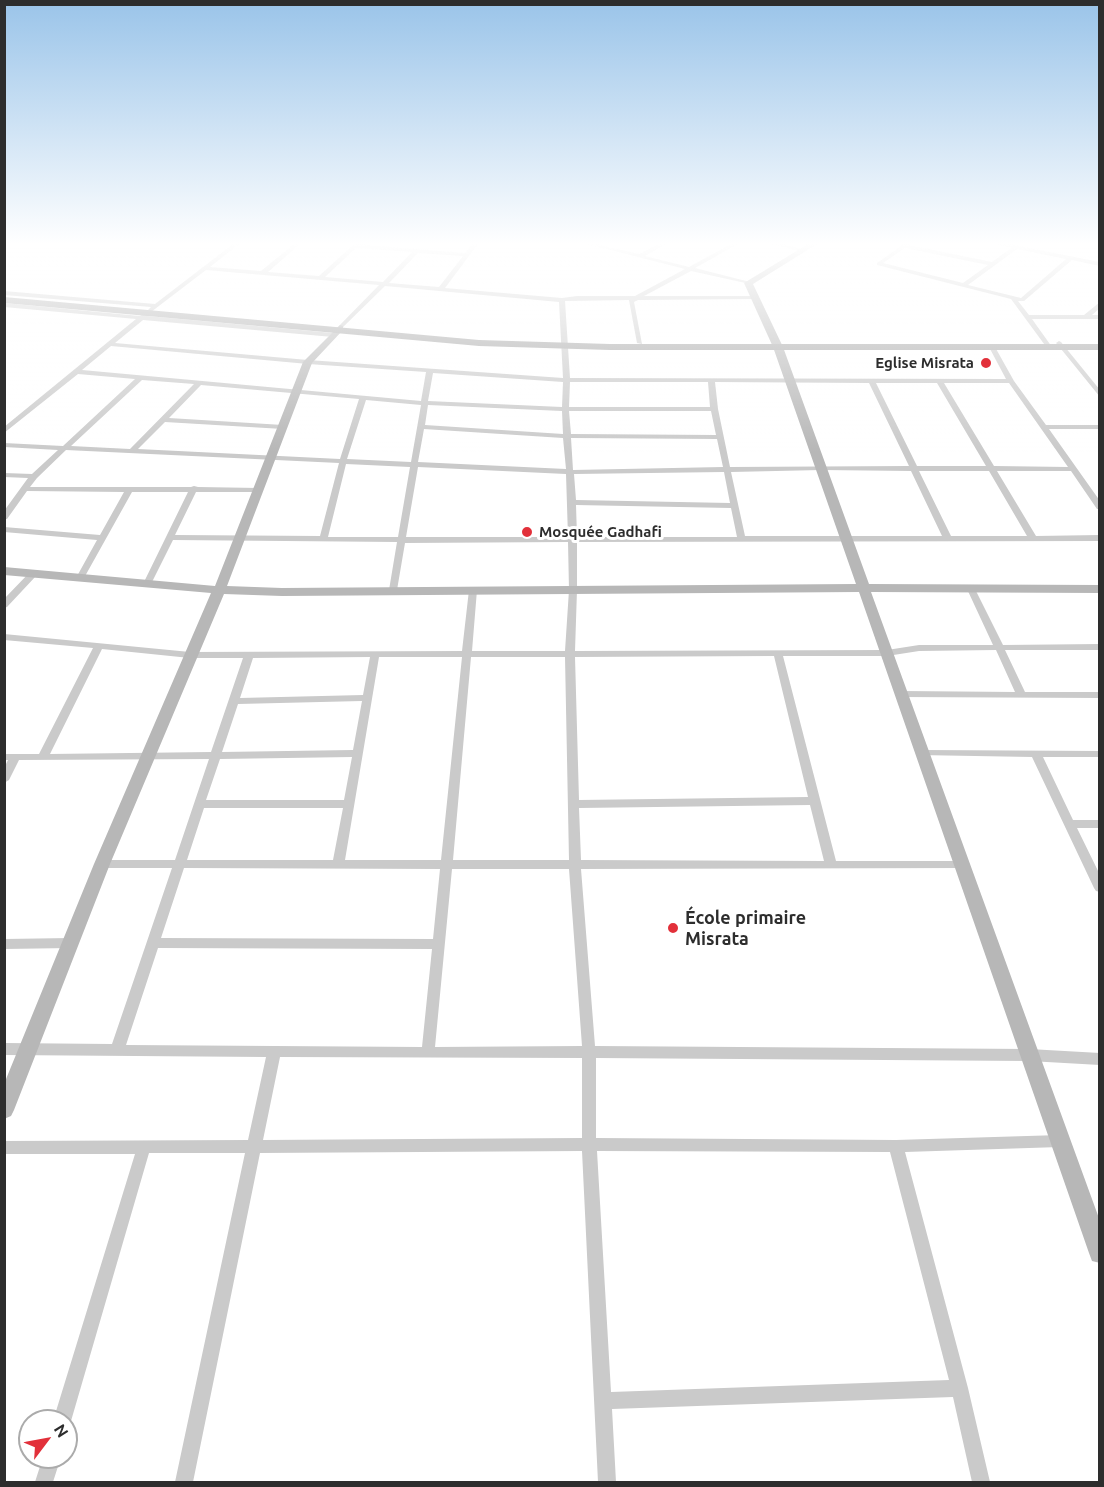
<!DOCTYPE html>
<html>
<head>
<meta charset="utf-8">
<style>
  body { margin:0 }
  #map { position:relative; width:1104px; height:1487px; overflow:hidden; background:#fff; font-family:Ubuntu,sans-serif }
  canvas { display:block }
  .frame { position:absolute; inset:0; border:6px solid #2d2d2d; pointer-events:none }
  .north { position:absolute; left:18px; top:1409px; width:60px; height:60px; box-sizing:border-box; background:#fff; border:2px solid #ababab; border-radius:50%; rotate:58deg; font-size:16px; font-weight:700; line-height:24px; text-align:center; color:#2d2d2d }
  .north::after { content:''; display:block; margin:auto; width:21px; height:27px; background:#e2303a; clip-path:polygon(50% 0,100% 100%,50% 72%,0 100%) }
</style>
</head>
<body>
<div id="map">
<canvas width="1104" height="1487"></canvas>
<div class="frame"></div>
<div class="north">N</div>
</div>
<script>
const g = document.querySelector('canvas').getContext('2d');
g.lineJoin = 'round';
function shape(rows) {
  const path = new Path2D();
  for (const r of rows) {
    path.moveTo(r[0], r[1]);
    for (let i = 2; i < r.length; i += 2) path.lineTo(r[i], r[i + 1]);
  }
  return path;
}
function fillPath(path, color) {
  g.fillStyle = color;
  g.fill(path, 'evenodd');
}
function stroke(path, color, width, dash) {
  g.strokeStyle = color;
  g.lineWidth = width;
  g.lineCap = dash ? 'butt' : 'round';
  g.setLineDash(dash || []);
  g.stroke(path);
}
function drawText(font, color, halo, rows, align = 'center') {
  g.font = font + ' Ubuntu,sans-serif';
  g.lineWidth = 6;
  g.setLineDash([]);
  g.textBaseline = 'middle';
  g.strokeStyle = halo;
  g.fillStyle = color;
  for (const [text, x, y, turn = 0] of rows) {
    g.save();
    g.translate(x, y);
    g.rotate((+turn || 0) * Math.PI / 180);
    g.textAlign = isNaN(turn) ? turn : align;
    if (halo) g.strokeText(text, 0, 0);
    g.fillText(text, 0, 0);
    g.restore();
  }
}
fillPath(shape([
  [233,244,239,244,210,267,261,271,294,244,300,244,268,272,319,276,354,244,465,253,472,244,478,244,445,288,562,298,577,296,635,296,685,269,587,244,596,244,639,254,659,244,666,244,645,256,689,267,731,244,738,244,695,268,750,282,750,284,691,271,644,296,755,296,757,297,757,299,638,300,634,302,642,344,637,343,629,300,565,301,570,378,1006,379,989,347,992,345,995,347,1014,381,1046,425,1100,425,1100,429,1049,429,1100,501,1100,509,1097,509,1071,471,997,471,1036,536,1100,535,1100,541,577,542,577,590,575,651,887,650,919,645,993,645,967,589,971,586,975,589,1003,645,1100,644,1100,650,1005,650,1025,692,1100,692,1100,698,901,697,896,694,901,691,1015,692,996,650,919,651,887,656,783,656,836,861,962,861,966,862,968,865,966,868,581,869,595,1046,1029,1049,1100,1053,1100,1065,1029,1061,596,1058,596,1138,896,1140,1060,1135,1065,1136,1067,1141,1065,1146,1060,1147,905,1152,968,1388,990,1482,972,1482,953,1397,612,1409,616,1482,598,1482,582,1151,260,1153,193,1482,175,1482,245,1153,149,1153,71,1421,66,1428,66,1421,53,1421,135,1154,4,1154,4,1141,248,1140,266,1057,4,1055,4,1043,112,1044,172,868,102,868,98,867,96,864,98,861,102,860,175,860,209,759,19,760,9,780,4,783,4,768,8,760,4,760,4,754,39,754,93,648,4,640,4,634,190,652,462,651,469,590,473,587,477,590,472,651,565,651,569,590,568,542,405,543,397,590,393,593,389,590,397,542,173,540,151,584,147,587,144,586,143,584,188,492,132,492,84,578,80,581,76,578,97,540,4,532,4,527,100,535,124,492,27,491,7,519,4,519,4,511,28,478,4,477,4,473,32,474,58,450,4,447,4,443,63,446,135,379,78,374,4,433,4,427,136,319,4,307,4,303,140,316,146,312,149,314,147,316,333,333,336,335,333,337,143,320,115,343,308,360,563,378,559,302,385,286,340,330,337,328,338,327,379,285,206,270,151,312,148,310,151,307,4,295,4,291,155,304,233,244],
  [356,248,412,252,383,282,325,277,356,248],
  [418,253,463,256,439,287,389,283,418,253],
  [111,346,308,364,426,372,421,401,82,370,111,346],
  [433,373,563,382,562,407,428,401,433,373],
  [142,380,194,384,130,449,71,446,142,380],
  [570,382,708,382,710,407,569,407,570,382],
  [715,382,869,383,909,466,730,467,718,409,715,382],
  [876,383,937,383,986,466,917,466,876,383],
  [944,383,1009,383,1068,467,994,466,944,383],
  [201,385,359,399,340,459,138,449,165,422,283,429,287,427,283,425,169,418,201,385],
  [366,400,421,405,411,462,347,459,366,400],
  [428,405,562,411,563,434,425,425,428,405],
  [569,411,711,411,716,435,571,434,569,411],
  [424,429,563,438,566,469,418,462,424,429],
  [571,438,717,439,723,467,573,470,571,438],
  [66,450,339,463,320,536,175,535,196,492,259,492,263,490,259,488,198,487,194,486,191,487,30,487,37,478,66,450],
  [346,464,410,467,398,537,328,537,346,464],
  [418,467,566,474,568,537,406,537,418,467],
  [821,470,911,471,942,536,745,536,731,472,821,470],
  [919,471,989,471,1027,536,951,536,919,471],
  [724,472,730,503,576,500,574,474,724,472],
  [576,505,731,508,737,537,577,537,576,505],
  [102,649,190,658,243,658,211,752,50,754,102,649],
  [774,656,808,797,579,800,575,657,774,656],
  [370,657,363,695,240,698,253,658,370,657],
  [379,657,462,657,441,860,345,860,379,657],
  [471,657,565,657,569,860,453,860,471,657],
  [362,701,353,750,222,752,238,704,362,701],
  [352,757,344,800,206,800,220,759,352,757],
  [810,805,824,861,581,860,579,808,810,805],
  [204,808,343,808,333,860,187,860,204,808],
  [184,868,440,869,433,939,161,938,184,868],
  [452,869,569,869,582,1046,435,1047,452,869],
  [158,948,432,949,422,1047,126,1045,158,948],
  [280,1057,582,1058,582,1138,263,1140,280,1057],
  [597,1151,890,1152,949,1380,611,1392,597,1151],
  [771,244,781,244,806,250,803,252,771,244],
  [904,244,992,262,1011,248,997,244,1008,244,1100,262,1100,266,1072,260,1024,301,1018,301,1029,315,1084,315,1100,302,1100,308,1092,315,1100,315,1100,319,1032,319,1052,347,1047,348,1011,299,877,265,877,263,904,244],
  [905,248,988,265,963,283,883,263,905,248],
  [1017,249,1066,259,1021,298,968,285,1017,249],
  [1059,341,1061,342,1100,390,1100,397,1057,344,1056,343,1059,341],
  [33,571,36,572,36,576,7,607,4,608,4,599,30,572,33,571],
  [922,750,1100,751,1100,757,1043,757,1073,820,1100,820,1100,828,1077,828,1100,875,1100,892,1096,891,1094,888,1032,757,918,755,917,753,918,751,922,750],
  [71,938,75,940,77,943,75,946,71,948,4,949,4,939,71,938],
  [43,1457,61,1457,53,1482,35,1482,43,1457]
]), '#cacaca');
fillPath(shape([
  [808,244,817,244,753,284,783,347,869,584,1100,585,1100,593,871,592,1100,1221,1100,1263,1092,1261,1089,1253,859,592,282,596,224,594,110,864,14,1110,11,1116,4,1119,4,1084,94,864,211,593,4,575,4,567,215,586,303,362,340,325,343,326,343,330,312,363,227,586,282,588,856,584,773,347,744,283,808,244]
]), '#b7b7b7');
fillPath(shape([
  [4,297,479,340,610,344,1100,344,1100,350,610,350,479,346,4,303,4,297]
]), '#a5a5a5');
const sky = g.createLinearGradient(0, 0, 0, 452);
sky.addColorStop(0, '#9ac4e9');
sky.addColorStop(0.54, '#fff');
sky.addColorStop(1, '#ffffff00');
g.fillStyle = sky;
g.fillRect(0, 0, 1104, 452);
for (const [x, y, r, color] of [
  [986,363,6,"#e2303a"],
  [527,532,6,"#e2303a"],
  [673,928,6,"#e2303a"]
]) {
  const dot = new Path2D();
  dot.arc(x, y, r, 0, 2 * Math.PI);
  g.fillStyle = color;
  g.fill(dot);
  stroke(dot, '#fff', 2);
}
drawText('bold 15px', '#2d2d2d', '#fff', [
  ["Eglise Misrata",974,363],
  ["Mosquée Gadhafi",539,532,"left"]
], 'right');
drawText('bold 18px', '#2d2d2d', '#fff', [
  ["École primaire",685,918],
  ["Misrata",685,939]
], 'left');
</script>
</body>
</html>
